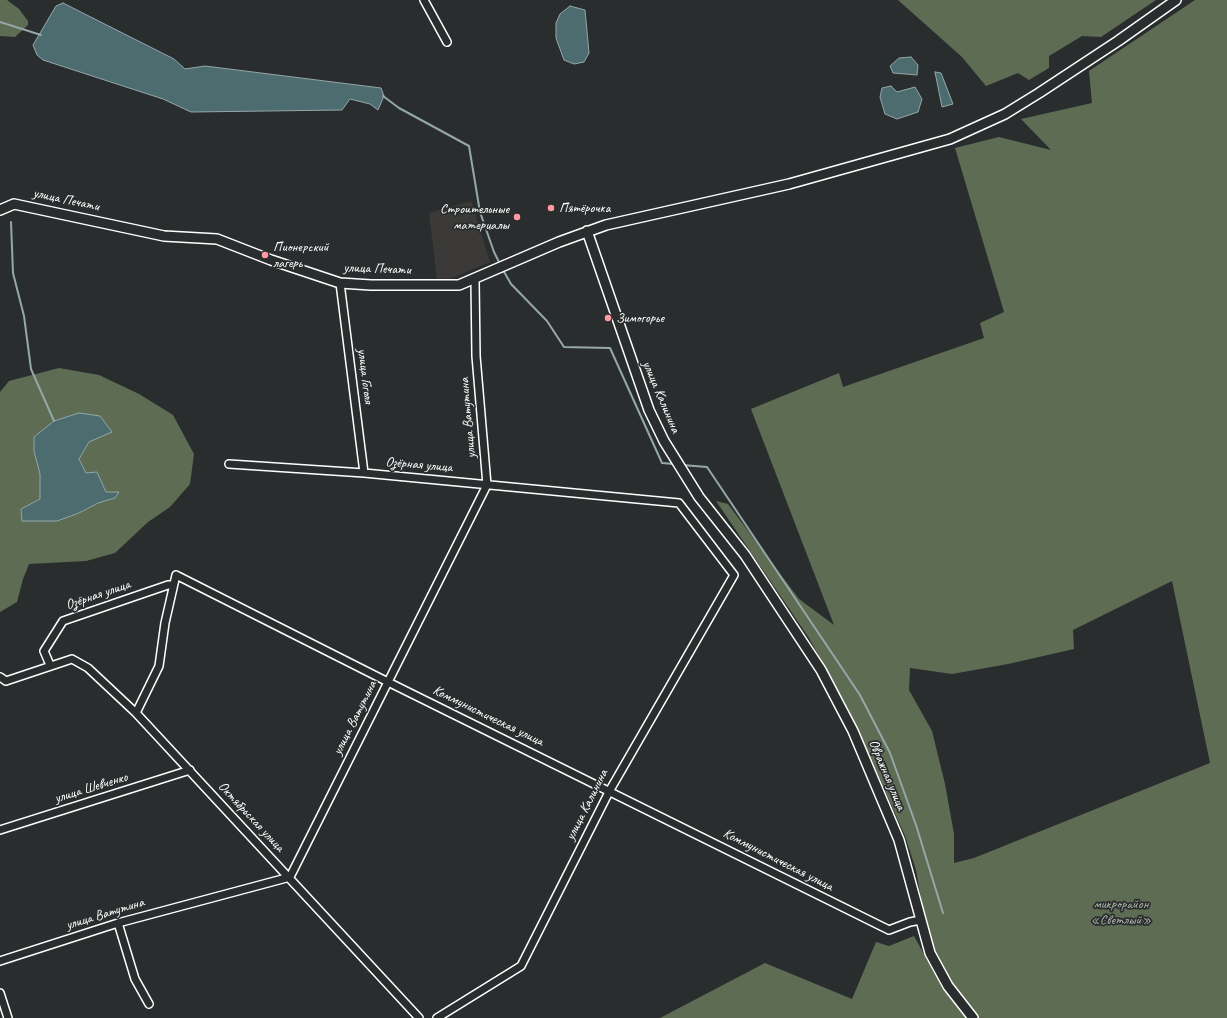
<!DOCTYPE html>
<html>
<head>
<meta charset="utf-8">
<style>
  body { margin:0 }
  canvas { display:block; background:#2a2d2e }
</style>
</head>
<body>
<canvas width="1227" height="1018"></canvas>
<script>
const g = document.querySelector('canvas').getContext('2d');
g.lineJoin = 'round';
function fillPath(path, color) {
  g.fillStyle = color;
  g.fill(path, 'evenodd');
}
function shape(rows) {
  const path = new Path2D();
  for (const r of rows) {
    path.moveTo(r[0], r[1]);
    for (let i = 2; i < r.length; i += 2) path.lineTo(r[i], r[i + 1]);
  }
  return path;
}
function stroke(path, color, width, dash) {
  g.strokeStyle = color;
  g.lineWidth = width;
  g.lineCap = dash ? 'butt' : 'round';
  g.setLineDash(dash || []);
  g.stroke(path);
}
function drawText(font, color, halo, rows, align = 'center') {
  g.font = font + ' Caveat,sans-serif';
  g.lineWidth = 3.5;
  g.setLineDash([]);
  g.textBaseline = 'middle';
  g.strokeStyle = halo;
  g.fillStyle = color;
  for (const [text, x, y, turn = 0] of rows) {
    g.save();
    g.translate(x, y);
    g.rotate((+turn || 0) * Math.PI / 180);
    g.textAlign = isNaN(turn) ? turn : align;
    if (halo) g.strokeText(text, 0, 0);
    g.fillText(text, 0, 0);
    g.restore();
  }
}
fillPath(shape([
  [471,201,490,262,452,278,437,279,429,213]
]), '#3c3a38');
fillPath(shape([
  [0,0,7,0,19,9,28,21,28,25,15,37,0,36],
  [898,0,1156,0,1101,37,1082,36,1049,56,1049,68,1029,80,1018,73,986,86,962,57],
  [1195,0,1227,0,1227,1018,979,1018,931,955,916,870,905,836,856,725,809,638,716,501,728,504,799,599,834,625,751,409,839,373,843,387,984,338,980,323,1004,312,955,148,999,137,1051,150,1021,119,1092,103,1089,71],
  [1172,581,1210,763,974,858,954,863,954,834,945,784,932,731,909,690,910,668,952,674,1008,664,1074,649,1073,630],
  [59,368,99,375,139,394,173,415,194,454,190,484,170,507,148,522,115,553,86,561,29,564,23,579,17,602,0,612,0,392,9,381],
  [79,413,111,432,89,442,79,459,86,474,97,472,106,492,115,498,98,503,79,513,57,521,42,520,21,509,40,499,40,474,34,451,34,437,54,421],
  [914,936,942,987,966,1018,660,1018,765,963,852,999,876,942,889,946]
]), '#5e6c54');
const water = shape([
  [63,3,174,59,185,69,205,66,381,88,384,96,378,110,370,104,350,99,342,110,191,112,163,99,43,60,37,55,33,45,56,6,63,3],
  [570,6,585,10,589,53,584,62,574,64,564,60,556,38,556,23,560,14,570,6],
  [911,57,918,65,917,75,893,73,890,66,899,58,911,57],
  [935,72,941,73,953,104,942,107,935,72],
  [891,86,897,92,915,87,922,99,918,112,897,119,885,114,880,97,882,88,891,86],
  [79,413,100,416,112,432,89,442,79,459,86,473,97,472,106,492,119,492,115,498,98,503,79,513,57,521,22,521,21,509,40,499,40,474,34,451,34,437,54,421,79,413]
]);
fillPath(water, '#4d6c6f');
stroke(water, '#94a7a9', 1);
stroke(shape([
  [0,22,41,35],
  [383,96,399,108,469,146,480,212,494,252,500,264],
  [11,222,13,273,24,316,31,369,54,421],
  [503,270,511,284,547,321,564,347,610,348,662,463,674,464],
  [682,465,707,467,860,695,890,753,916,825,943,913]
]), '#94a7a9', 2);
const minor = shape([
  [424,0,447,42],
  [340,283,364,473],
  [229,464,364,473,679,503,734,575,610,790,521,966,437,1018],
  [50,665,44,651,63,621,168,585,173,585],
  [0,677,6,681,72,659,88,668,136,713,419,1018],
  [136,713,159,666,165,623,176,575,388,682,889,930,910,922,921,920],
  [0,830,190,770],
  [118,923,135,979,149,1004],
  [0,961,118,923,290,877,487,485,476,356,475,280],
  [0,993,8,1018]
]);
const tertiary = shape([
  [0,210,14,204,164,236,217,239,271,260,340,283,371,285,459,285,559,242,606,225,789,184,950,139,1005,114,1039,93,1118,41,1176,0],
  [587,231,649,410,664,441,699,497,745,555,821,670,853,731,899,840,930,953,948,986,973,1018]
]);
stroke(minor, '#fff', 10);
stroke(tertiary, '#fff', 12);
stroke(minor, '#2a2d2e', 7);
stroke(tertiary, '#2a2d2e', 9);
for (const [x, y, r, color] of [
  [551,208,4,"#ff9aa2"],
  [517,217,4,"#ff9aa2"],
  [265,255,4,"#ff9aa2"],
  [608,318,4,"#ff9aa2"]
]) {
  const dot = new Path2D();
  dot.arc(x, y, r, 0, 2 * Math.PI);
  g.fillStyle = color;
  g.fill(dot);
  stroke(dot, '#2a2d2e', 1.5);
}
drawText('14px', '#fff', '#2a2d2e', [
  ["улица Печати",66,200,12],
  ["улица Печати",377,269,2],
  ["улица Гоголя",365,376,83],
  ["улица Калинина",661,397,67],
  ["улица Ватутина",468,418,-95],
  ["Озёрная улица",419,465,5],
  ["Озёрная улица",98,595,-19],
  ["Коммунистическая улица",488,716,26],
  ["улица Ватутина",355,718,-63],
  ["Овражная улица",887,775,67],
  ["улица Шевченко",91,788,-17],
  ["улица Калинина",587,805,-63],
  ["Октябрьская улица",251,817,47],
  ["Коммунистическая улица",778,860,27],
  ["улица Ватутина",105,914,-17]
]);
drawText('14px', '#fff', '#2a2d2e', [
  ["Пятёрочка",559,208],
  ["Строительные",509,209,"right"],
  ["материалы",509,225,"right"],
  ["Пионерский",273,247],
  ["лагерь",273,263],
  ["Зимогорье",616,318]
], 'left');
drawText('14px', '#aeb6aa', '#2a2d2e', [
  ["микрорайон",1121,904],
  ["«Светлый»",1121,920]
]);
</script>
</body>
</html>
